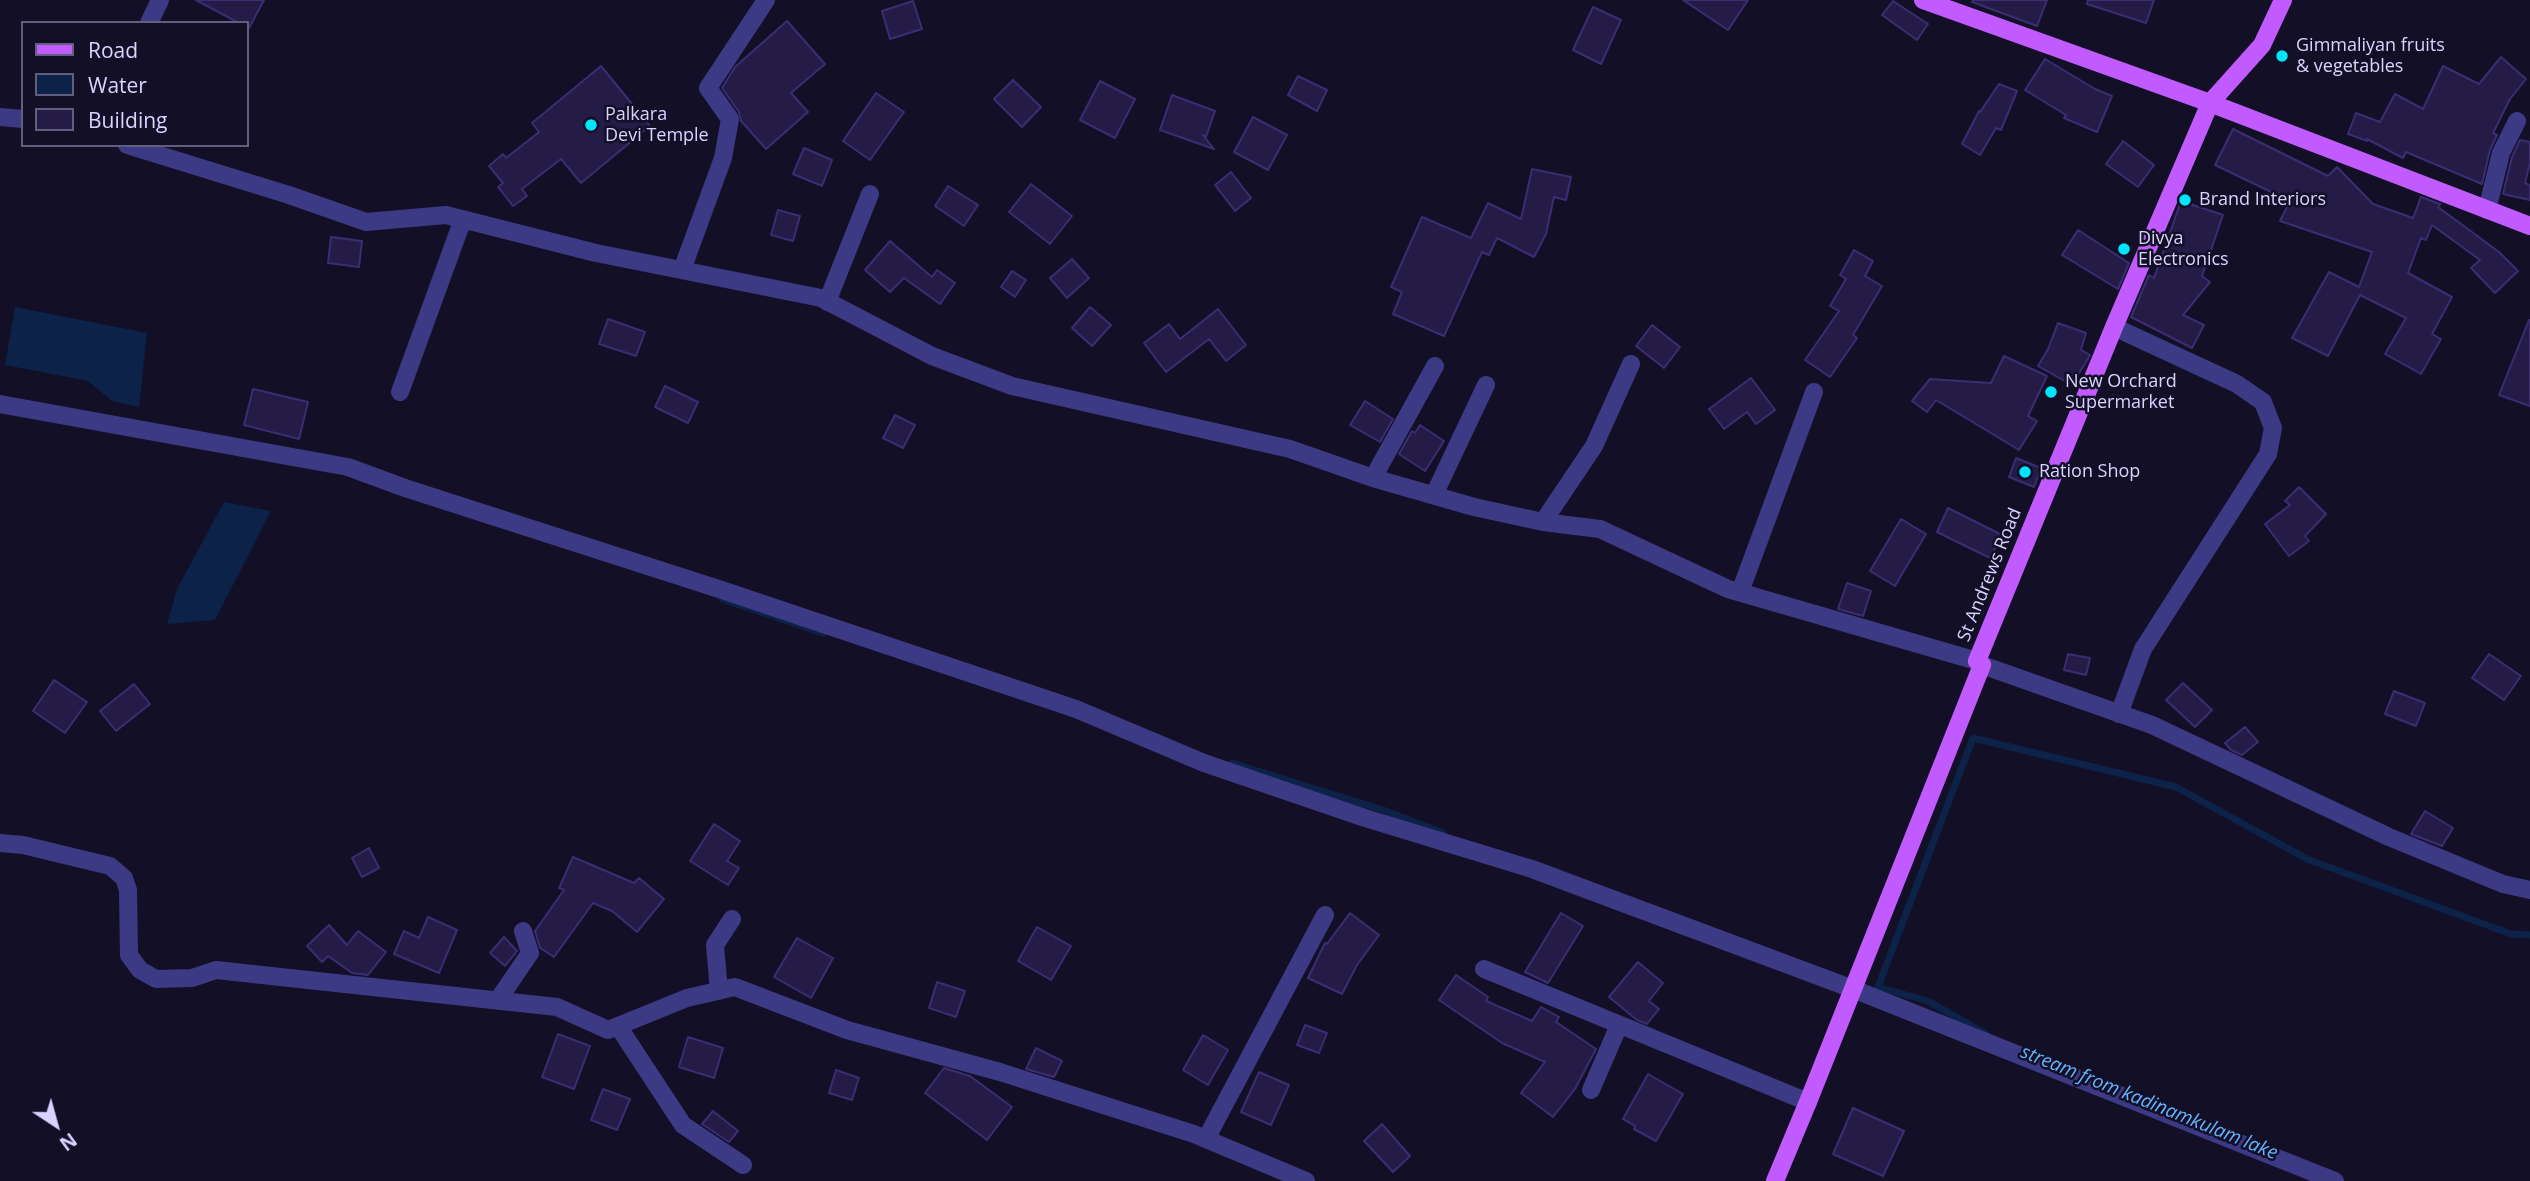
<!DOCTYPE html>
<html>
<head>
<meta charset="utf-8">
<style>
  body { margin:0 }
  #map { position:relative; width:2530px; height:1181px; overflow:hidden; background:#130f26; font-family:"Open Sans",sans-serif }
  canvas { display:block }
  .legend { position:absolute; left:21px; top:21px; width:228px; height:126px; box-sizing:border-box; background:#130f26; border:2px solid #625e7d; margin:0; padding:9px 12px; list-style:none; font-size:21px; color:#d9d4ff }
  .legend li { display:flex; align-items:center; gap:14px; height:35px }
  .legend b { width:35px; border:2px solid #625e7d }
  .north { position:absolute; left:21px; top:1090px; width:70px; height:70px; -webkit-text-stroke:5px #130f26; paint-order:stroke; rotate:144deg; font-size:19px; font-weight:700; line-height:28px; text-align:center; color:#d9d4ff }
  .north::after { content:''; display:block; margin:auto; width:24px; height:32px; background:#d9d4ff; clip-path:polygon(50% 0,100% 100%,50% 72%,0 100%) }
</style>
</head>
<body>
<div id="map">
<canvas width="2530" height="1181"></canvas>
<ul class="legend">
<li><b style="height:9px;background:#c25bff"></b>Road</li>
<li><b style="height:19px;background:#0c2248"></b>Water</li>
<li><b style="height:19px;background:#241b47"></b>Building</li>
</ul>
<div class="north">N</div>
</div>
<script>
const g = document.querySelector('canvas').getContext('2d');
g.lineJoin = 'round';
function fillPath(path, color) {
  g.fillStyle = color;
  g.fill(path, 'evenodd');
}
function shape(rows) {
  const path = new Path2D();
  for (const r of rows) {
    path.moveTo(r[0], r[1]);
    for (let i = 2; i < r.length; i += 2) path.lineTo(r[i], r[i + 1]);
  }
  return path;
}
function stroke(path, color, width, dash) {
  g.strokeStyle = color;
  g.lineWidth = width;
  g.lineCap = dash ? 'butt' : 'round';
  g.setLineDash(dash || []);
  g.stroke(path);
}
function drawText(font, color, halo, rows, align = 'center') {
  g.font = font + ' "Open Sans",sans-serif';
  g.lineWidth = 5;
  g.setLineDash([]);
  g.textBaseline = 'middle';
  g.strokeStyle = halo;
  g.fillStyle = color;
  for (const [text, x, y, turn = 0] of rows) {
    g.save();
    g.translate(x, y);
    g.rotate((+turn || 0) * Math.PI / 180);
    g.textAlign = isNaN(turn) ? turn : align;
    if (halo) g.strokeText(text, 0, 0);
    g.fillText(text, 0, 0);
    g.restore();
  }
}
fillPath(shape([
  [15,307,147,333,139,407,112,401,88,381,5,365],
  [224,502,271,511,215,620,167,624,177,589]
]), '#0c2248');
stroke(shape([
  [722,599,823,633],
  [1232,763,1383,810,1443,833],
  [1986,1034,1928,1001,1878,987,1973,738,2176,787,2307,859,2511,934,2530,935]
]), '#0c2248', 7);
const building = shape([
  [196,0,264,0,249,28,247,23,239,23,196,0],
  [1683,0,1748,0,1728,30,1683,0],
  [1973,0,2047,0,2037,26,1972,2,1973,0],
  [2088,0,2154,0,2146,23,2087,4,2088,0],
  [913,1,922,29,890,39,882,11,913,1],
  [1893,1,1928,24,1917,40,1882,15,1893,1],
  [1593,7,1621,20,1601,64,1573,50,1593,7],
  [787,21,825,64,791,93,808,112,766,149,741,121,739,112,722,88,735,67,787,21],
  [2501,57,2526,79,2510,99,2493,133,2497,135,2490,150,2482,184,2406,152,2403,158,2367,139,2367,141,2348,134,2356,113,2380,122,2395,94,2423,109,2443,66,2479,84,2501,57],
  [2045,59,2095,89,2112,96,2097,132,2064,118,2066,115,2025,90,2045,59],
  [601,66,650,126,581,183,561,159,522,189,527,196,513,206,498,187,503,183,489,166,503,154,506,158,539,132,532,123,601,66],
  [1298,76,1327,90,1317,111,1288,95,1298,76],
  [1013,80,1041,107,1022,127,994,99,1013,80],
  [1100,81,1135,99,1115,138,1080,120,1100,81],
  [1999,84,2017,91,2001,130,1996,128,1980,155,1962,144,1979,111,1980,112,1999,84],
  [876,93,904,112,870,160,843,141,876,93],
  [1172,95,1215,111,1206,137,1203,135,1214,149,1160,130,1172,95],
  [1253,117,1287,135,1268,170,1234,152,1253,117],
  [2233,129,2328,176,2337,167,2373,204,2413,218,2421,197,2440,204,2438,207,2499,252,2518,271,2495,293,2471,268,2480,260,2432,225,2426,240,2421,238,2408,273,2452,297,2432,334,2441,339,2421,374,2385,354,2406,318,2360,295,2328,356,2292,338,2329,272,2359,287,2372,252,2280,221,2290,201,2215,165,2233,129],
  [2520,140,2530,142,2530,163,2525,183,2530,185,2530,200,2503,194,2512,157,2520,140],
  [2123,141,2154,165,2138,187,2106,164,2123,141],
  [804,148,832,160,822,186,793,174,804,148],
  [1532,169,1571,177,1566,200,1554,197,1546,234,1534,257,1497,238,1489,255,1482,252,1444,336,1393,314,1402,292,1391,287,1422,217,1471,238,1488,203,1521,219,1532,169],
  [1231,172,1251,198,1235,211,1215,185,1231,172],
  [1031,184,1072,216,1050,244,1009,212,1031,184],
  [948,186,978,205,964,226,935,206,948,186],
  [2181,201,2223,215,2202,276,2210,282,2183,315,2204,325,2192,348,2131,317,2149,275,2154,278,2181,201],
  [778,210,800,216,793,241,771,235,778,210],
  [2078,230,2129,263,2118,289,2062,255,2078,230],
  [331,237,362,241,359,267,328,263,331,237],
  [890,241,932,277,937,270,955,283,940,304,904,278,890,292,865,270,890,241],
  [1854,250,1873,261,1865,276,1882,286,1853,335,1857,338,1830,377,1805,360,1839,311,1830,306,1846,279,1840,275,1854,250],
  [1072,259,1089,278,1067,298,1050,278,1072,259],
  [1012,271,1026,280,1015,297,1001,287,1012,271],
  [1090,307,1111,325,1092,346,1072,328,1090,307],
  [1218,309,1246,345,1226,361,1209,339,1166,372,1144,343,1169,324,1180,339,1218,309],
  [608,319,645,332,636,356,599,344,608,319],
  [2529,320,2530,320,2530,406,2499,395,2529,320],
  [2058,323,2086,333,2081,350,2090,355,2072,385,2038,366,2048,349,2058,323],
  [1652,325,1680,347,1664,368,1636,346,1652,325],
  [2004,356,2047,376,2028,416,2037,421,2019,450,1936,400,1927,412,1912,401,1930,379,1991,383,2004,356],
  [1751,378,1775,410,1756,424,1747,412,1724,429,1709,409,1751,378],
  [665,386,698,402,688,423,655,407,665,386],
  [253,389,308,402,299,439,244,425,253,389],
  [1365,401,1393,419,1380,442,1350,425,1365,401],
  [895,415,915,425,903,448,883,438,895,415],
  [1420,425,1444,441,1425,471,1399,454,1412,431,1415,433,1420,425],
  [2016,458,2041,468,2034,487,2009,477,2016,458],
  [2299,487,2326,514,2305,536,2309,541,2289,556,2265,524,2290,505,2285,501,2299,487],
  [1948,508,2002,535,1990,558,1937,532,1948,508],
  [1901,519,1926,534,1895,586,1870,571,1901,519],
  [1847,583,1871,591,1863,616,1838,609,1847,583],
  [2068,654,2090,658,2086,675,2064,670,2068,654],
  [2489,654,2521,676,2504,700,2472,678,2489,654],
  [54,680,87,702,65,733,33,711,54,680],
  [2183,683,2212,710,2195,727,2166,700,2183,683],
  [134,684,150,704,116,731,100,711,134,684],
  [2394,691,2425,703,2416,726,2385,714,2394,691],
  [2245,727,2258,742,2242,755,2231,750,2225,743,2245,727],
  [2425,811,2453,828,2442,846,2411,834,2425,811],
  [714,824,740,841,727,861,739,868,728,885,690,861,714,824],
  [369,848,379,868,362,877,352,858,369,848],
  [573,857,634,883,639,878,664,899,637,932,612,911,593,903,554,957,540,948,535,931,564,890,559,888,573,857],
  [1350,913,1379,935,1357,965,1342,994,1308,978,1325,943,1327,944,1350,913],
  [1561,913,1583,926,1548,983,1525,972,1561,913],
  [428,917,457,930,439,973,394,954,404,931,419,938,428,917],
  [329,925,347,945,358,931,386,952,368,975,352,973,328,956,322,962,307,946,329,925],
  [1037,927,1071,946,1051,980,1018,961,1037,927],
  [504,937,517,951,505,966,490,953,504,937],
  [797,938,833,958,811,998,774,977,797,938],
  [1638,962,1663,983,1649,1001,1659,1009,1647,1024,1637,1020,1609,997,1638,962],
  [1456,975,1488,997,1486,1001,1532,1021,1541,1007,1559,1017,1556,1022,1596,1049,1575,1089,1553,1117,1521,1093,1545,1062,1502,1043,1439,1000,1456,975],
  [937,982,965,991,956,1017,929,1008,937,982],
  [1305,1025,1327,1033,1319,1053,1297,1045,1305,1025],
  [558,1034,590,1046,574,1089,542,1077,558,1034],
  [1203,1035,1228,1050,1208,1085,1183,1070,1203,1035],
  [688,1037,723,1048,714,1078,679,1067,688,1037],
  [1036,1048,1062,1061,1054,1077,1026,1069,1036,1048],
  [944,1068,970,1076,1012,1107,987,1140,925,1093,944,1068],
  [836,1070,859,1078,852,1100,829,1093,836,1070],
  [1259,1072,1289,1085,1271,1125,1241,1112,1259,1072],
  [1648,1074,1683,1094,1656,1141,1634,1129,1635,1126,1623,1119,1648,1074],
  [603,1089,630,1099,617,1130,591,1120,603,1089],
  [1853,1108,1904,1131,1883,1176,1833,1154,1853,1108],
  [713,1111,738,1131,729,1142,702,1124,713,1111],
  [1382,1124,1410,1156,1393,1172,1364,1141,1382,1124]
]);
fillPath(building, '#241b47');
stroke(building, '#3b2d73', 2);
stroke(shape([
  [149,23,160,0],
  [0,117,23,119],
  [127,145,289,195,366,222,446,215,596,253,821,298,932,356,1012,386,1290,449,1373,478,1474,507,1543,522,1600,529,1728,589,1977,661],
  [2487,210,2501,153,2517,121],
  [682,270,723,158,730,119,708,88,766,0],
  [827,302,870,194],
  [2114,327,2237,384,2263,402,2273,428,2268,454,2143,649,2119,714],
  [400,392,463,219],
  [0,404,348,467,405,488,722,590,1076,709,1204,763,1365,818,1532,869,1853,989,2335,1181],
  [1373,478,1435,366],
  [1434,495,1486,385],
  [1543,522,1594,446,1631,364],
  [1740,592,1814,392],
  [1982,665,2152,725,2389,837,2503,884,2530,890],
  [0,843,23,845,110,866,124,878,128,890,129,955,140,970,156,979,192,978,216,970,557,1007,608,1030,687,998,735,987,847,1030,1000,1072,1194,1134,1306,1181],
  [1484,969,1808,1102],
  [719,991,715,945,732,919],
  [498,1000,530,953,523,931],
  [618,1026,683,1125,743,1165],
  [1591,1090,1619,1025],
  [1206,1139,1325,915]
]), '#3d3a85', 18);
stroke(shape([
  [1923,0,2210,103,2530,226],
  [1775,1181,1808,1102,1982,665,1977,661,2114,327,2210,103,2262,45,2283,0]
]), '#c25bff', 18);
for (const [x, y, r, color] of [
  [2282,56,7,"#00e5ff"],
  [591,125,7,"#00e5ff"],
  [2185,200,7,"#00e5ff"],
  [2124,249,7,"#00e5ff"],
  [2051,392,7,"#00e5ff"],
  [2025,472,7,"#00e5ff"]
]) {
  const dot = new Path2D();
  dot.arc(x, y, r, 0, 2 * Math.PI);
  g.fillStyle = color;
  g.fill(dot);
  stroke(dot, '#130f26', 2.5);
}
drawText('18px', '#d9d4ff', '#130f26', [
  ["Gimmaliyan fruits",2296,46],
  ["& vegetables",2296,67],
  ["Palkara",605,115],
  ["Devi Temple",605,136],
  ["Brand Interiors",2199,200],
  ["Divya",2138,239],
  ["Electronics",2138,260],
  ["New Orchard",2065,382],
  ["Supermarket",2065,403],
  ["Ration Shop",2039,472]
], 'left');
drawText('18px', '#d9d4ff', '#130f26', [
  ["St Andrews Road",1990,575,-68]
]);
drawText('italic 19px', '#62b6ff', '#130f26', [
  ["stream from kadinamkulam lake",2149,1103,22]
]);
</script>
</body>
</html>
